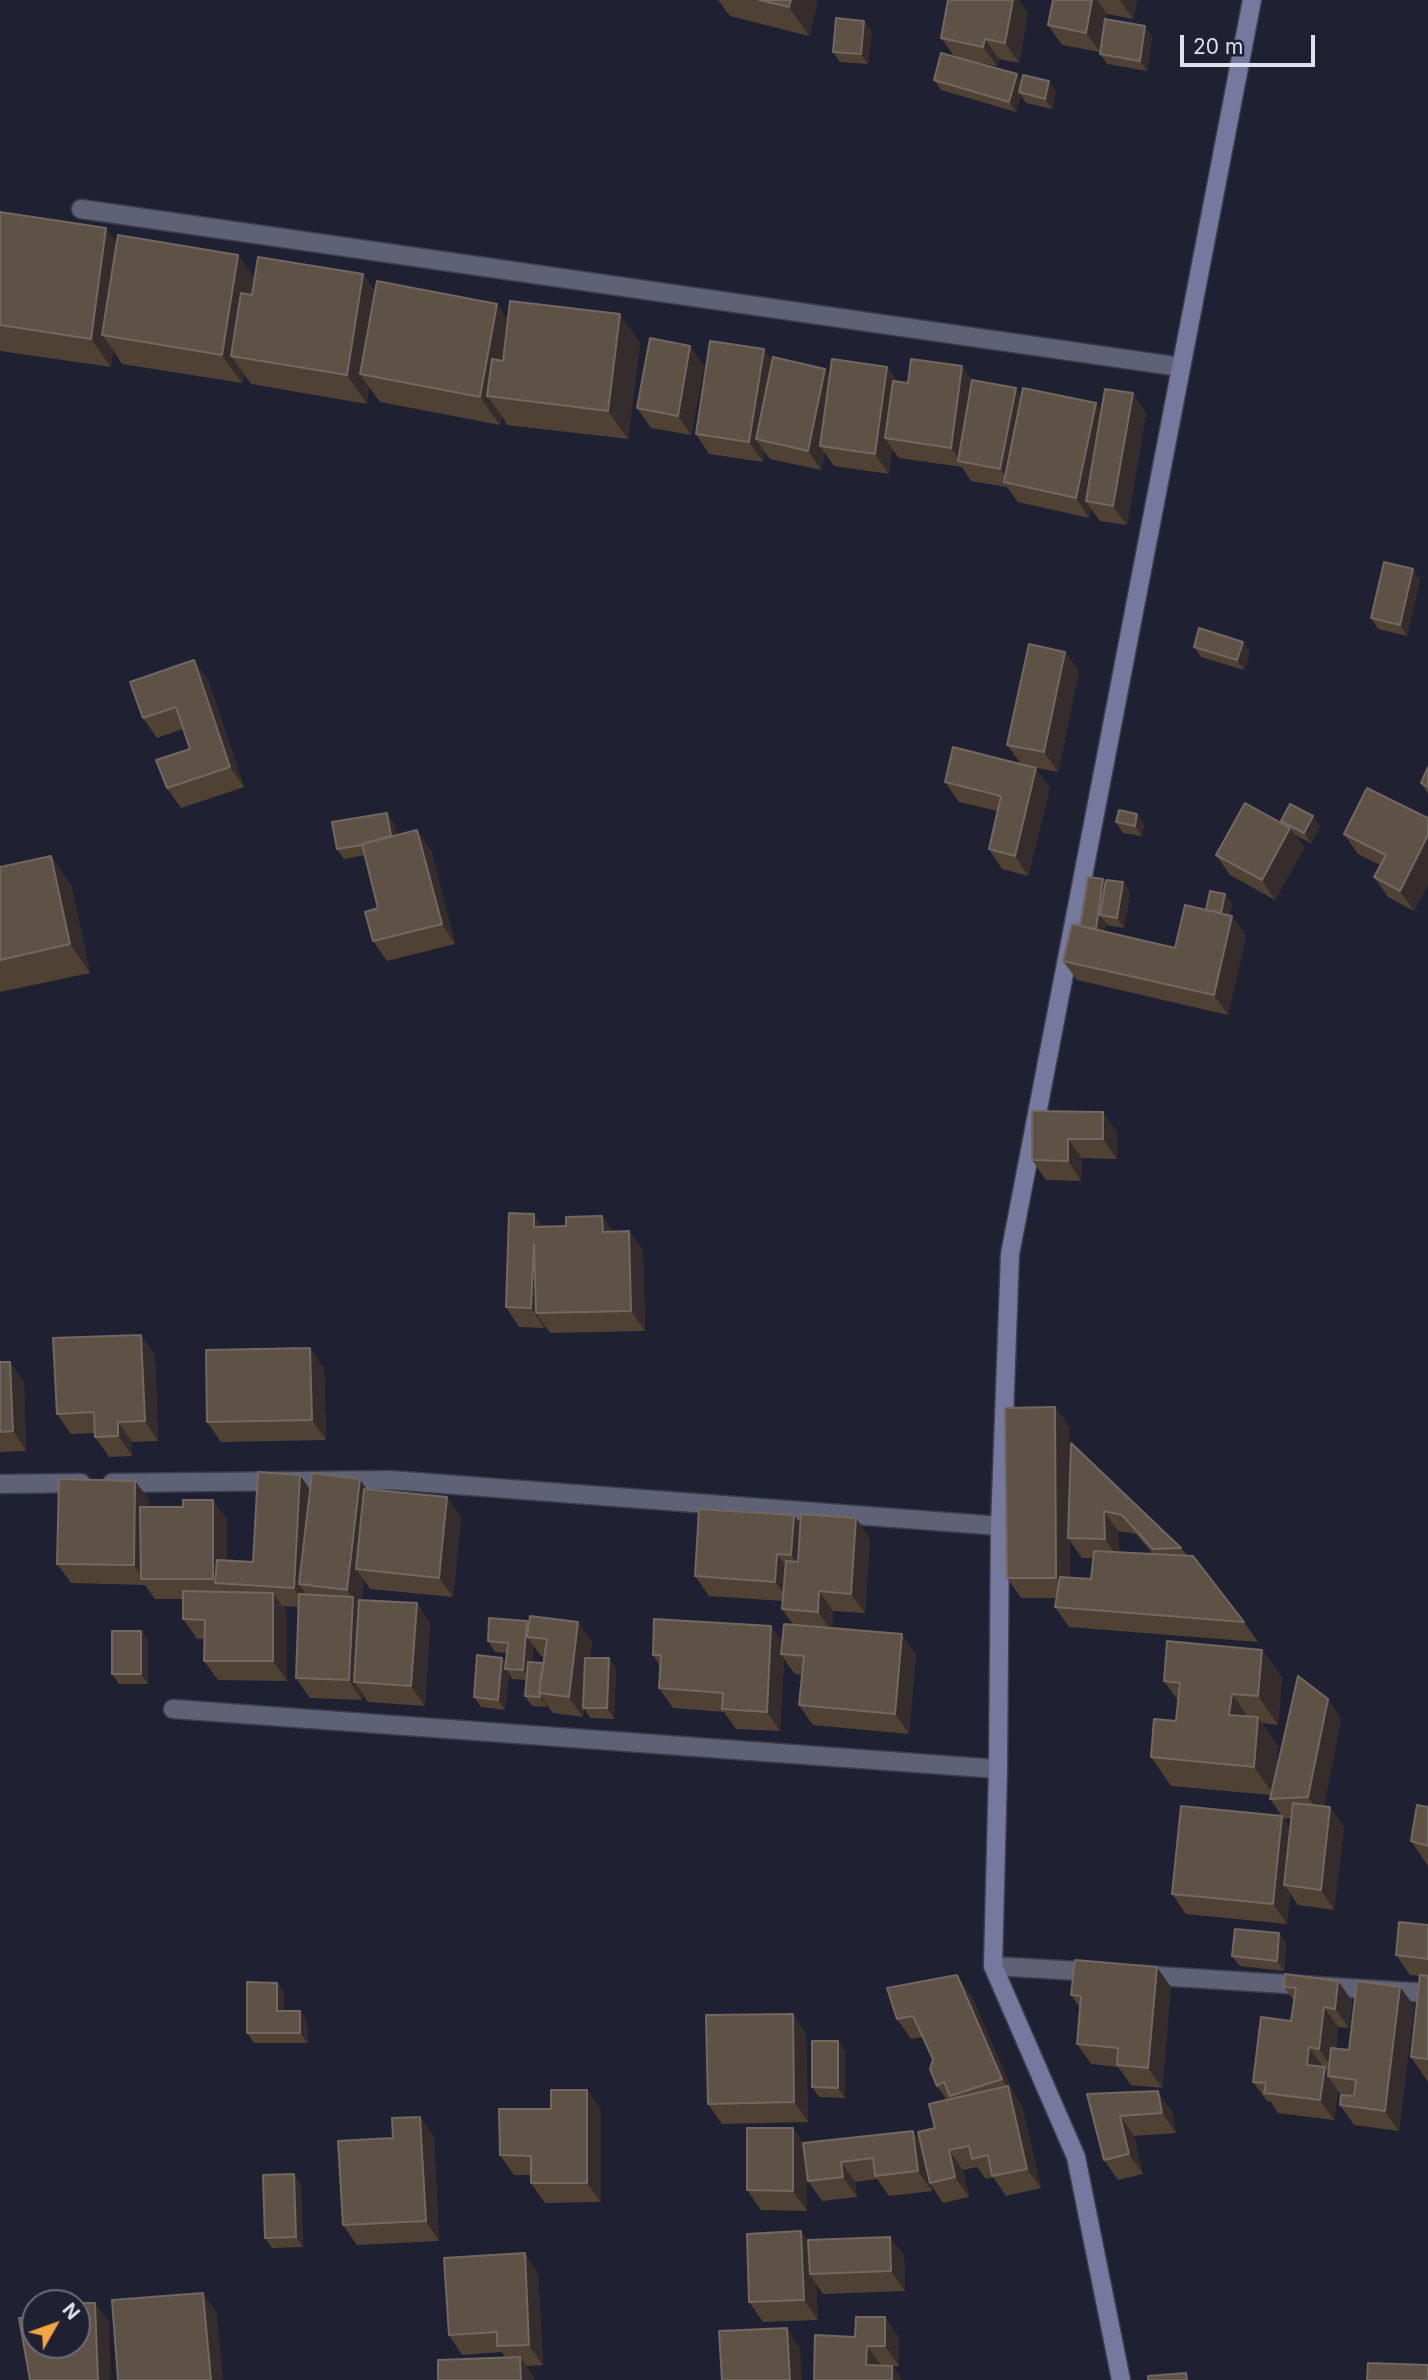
<!DOCTYPE html>
<html>
<head>
<meta charset="utf-8">
<style>
  body { margin:0 }
  #map { position:relative; width:1428px; height:2380px; overflow:hidden; background:#1f2133; font-family:Inter,sans-serif }
  canvas { display:block }
  .north { position:absolute; left:21px; top:2289px; width:70px; height:70px; box-sizing:border-box; background:#1f2133; border:2px solid #6b6d7d; border-radius:50%; rotate:50deg; font-size:19px; font-weight:700; line-height:28px; text-align:center; color:#dee0ed }
  .north::after { content:''; display:block; margin:auto; width:24px; height:32px; background:#f2a541; clip-path:polygon(50% 0,100% 100%,50% 72%,0 100%) }
  .scale { position:absolute; left:1180px; top:35px; width:135px; height:32px; box-sizing:border-box; border:4px solid #dee0ed; border-top:0; padding-left:9px; font-size:21px; line-height:24px; white-space:nowrap; color:#dee0ed; -webkit-text-stroke:5px #1f2133; paint-order:stroke }
</style>
</head>
<body>
<div id="map">
<canvas width="1428" height="2380"></canvas>
<div class="north">N</div>
<div class="scale">20 m</div>
</div>
<script>
const g = document.querySelector('canvas').getContext('2d');
g.lineJoin = 'round';
function shape(rows) {
  const path = new Path2D();
  for (const r of rows) {
    path.moveTo(r[0], r[1]);
    for (let i = 2; i < r.length; i += 2) path.lineTo(r[i], r[i + 1]);
  }
  return path;
}
function stroke(path, color, width, dash) {
  g.strokeStyle = color;
  g.lineWidth = width;
  g.lineCap = dash ? 'butt' : 'round';
  g.setLineDash(dash || []);
  g.stroke(path);
}
function fillPath(path, color) {
  g.fillStyle = color;
  g.fill(path, 'evenodd');
}
const street = shape([
  [81,209,1181,367],
  [112,1483,390,1480,1000,1526],
  [0,1484,81,1483],
  [173,1709,998,1769],
  [993,1966,1096,1972],
  [1142,1975,1428,1993]
]);
const secondary = shape([
  [1121,2380,1076,2157,993,1966,998,1769,1000,1526,1010,1254,1252,0]
]);
stroke(street, '#3c3d4d', 21);
stroke(secondary, '#3c3d4d', 21);
stroke(street, '#5f6277', 18);
stroke(secondary, '#74799d', 18);
fillPath(shape([
  [718,0,818,0,809,36,730,16],
  [948,0,1018,0,1028,13,1019,63,999,59,997,66,971,61,1022,82,1056,91,1052,109,1026,103,1021,95,1016,112,941,90,934,80,954,56,941,38],
  [1053,0,1137,0,1133,19,1107,14,1106,19,1152,36,1147,71,1107,64,1100,54,1100,52,1062,45,1048,25],
  [872,31,868,64,840,62,833,52],
  [0,212,117,243,238,255,255,279,363,274,375,292,507,319,640,343,628,439,507,425,502,416,500,425,380,402,369,387,367,404,251,384,244,374,242,383,122,364,113,350,111,367,0,351],
  [690,346,704,366,691,435,651,428,637,408],
  [887,367,897,381,908,383,972,381,1022,396,1096,403,1101,411,1146,413,1127,525,1100,521,1091,509,1089,518,1018,502,1007,487,971,481,962,467,899,458,892,449,889,474,834,466,825,453,821,470,770,459,764,451,763,462,709,454,696,434,825,369,830,376],
  [1420,579,1407,636,1378,629,1371,618],
  [1243,642,1250,652,1244,670,1201,657,1194,647],
  [1065,652,1079,671,1058,772,1032,767,1050,788,1028,876,1002,869,989,849,998,811,959,802,945,782,1021,764,1007,745],
  [194,660,208,680,244,787,181,808,167,788,190,749,183,729,157,738,143,718],
  [1428,767,1428,794,1421,783],
  [1428,818,1428,883,1414,911,1388,897,1374,877,1380,865,1358,854,1344,834],
  [1281,821,1320,826,1311,843,1295,835,1304,848,1275,900,1230,875,1216,855,1283,824],
  [1116,822,1144,824,1142,836,1123,833],
  [394,823,396,835,431,850,455,944,387,961,373,941,378,908,365,855,344,859,337,849],
  [0,867,71,885,90,973,0,992],
  [1105,882,1123,882,1130,892,1124,928,1107,925,1106,923,1104,932,1175,948,1206,910,1225,894,1232,904,1229,915,1246,936,1228,1015,1077,980,1063,961,1080,926],
  [1103,1112,1117,1132,1117,1159,1082,1158,1081,1181,1046,1180,1032,1160],
  [534,1214,543,1227,566,1226,602,1216,614,1232,629,1231,643,1251,645,1331,550,1333,545,1326,544,1328,519,1327,506,1307],
  [155,1355,158,1441,132,1442,132,1456,109,1457,95,1437,95,1433,71,1434,57,1414],
  [0,1362,24,1382,26,1451,0,1452],
  [324,1368,326,1440,221,1442,207,1422],
  [1055,1407,1069,1427,1069,1482,1181,1548,1244,1622,1258,1642,1069,1627,1055,1607,1057,1598,1021,1598,1007,1578],
  [1118,1531,1136,1534,1153,1554,1119,1552],
  [1070,1541,1082,1558,1093,1558,1091,1579,1070,1578],
  [135,1481,149,1500,149,1507,227,1519,227,1561,253,1562,310,1489,367,1489,447,1497,461,1517,453,1597,370,1589,364,1580,362,1600,417,1603,430,1623,425,1706,368,1702,363,1695,362,1700,310,1698,296,1678,299,1607,283,1606,287,1613,287,1681,218,1680,204,1661,205,1639,197,1639,183,1619,183,1599,155,1599,145,1585,71,1583,57,1564],
  [801,1524,870,1538,865,1613,833,1611,832,1628,916,1654,909,1734,813,1725,799,1705,802,1675,795,1674,784,1659,780,1731,736,1729,724,1712,673,1708,659,1688,660,1666,653,1655,782,1642,793,1625,782,1609,783,1601,709,1596,695,1576],
  [529,1623,592,1642,590,1658,616,1668,614,1719,590,1718,584,1708,583,1717,553,1713,547,1705,547,1707,532,1706,525,1696,527,1680,512,1679,509,1673,505,1710,481,1707,474,1697,502,1658,506,1663,507,1653,495,1652,488,1641],
  [533,1645,541,1656,544,1657,543,1663,532,1662],
  [141,1631,148,1641,148,1684,119,1684,112,1674],
  [1262,1650,1282,1678,1278,1725,1262,1723,1278,1746,1276,1772,1341,1719,1324,1806,1344,1827,1334,1910,1298,1905,1290,1893,1287,1924,1186,1914,1172,1894,1281,1815,1270,1799,1271,1795,1171,1786,1151,1757,1176,1721,1178,1701,1164,1681],
  [1291,1818,1290,1828,1284,1819],
  [1428,1807,1428,1866,1411,1841],
  [1428,1925,1428,2082,1411,2057,1419,1976,1410,1975,1396,1955],
  [1279,1933,1286,1943,1284,1971,1240,1966,1232,1956],
  [1338,1981,1352,2001,1349,2028,1338,2027,1336,2048,1349,2050,1400,1987,1414,2006,1399,2131,1354,2125,1340,2105,1341,2096,1338,2091,1334,2120,1278,2113,1271,2102,1267,2101,1253,2082,1291,2021,1294,2001,1284,1987],
  [277,1983,284,1993,284,2011,300,2011,307,2021,308,2043,254,2043,247,2033],
  [1171,1987,1162,2088,1131,2085,1118,2067,1091,2064,1077,2044,1080,2008,1071,1995],
  [971,1995,1013,2092,1022,2106,1041,2188,1006,2196,993,2177,986,2179,977,2167,963,2170,969,2197,943,2203,931,2185,932,2191,889,2196,877,2179,855,2182,857,2197,822,2201,808,2181,807,2171,807,2211,761,2210,747,2190,803,2143,920,2141,935,2128,947,2100,937,2086,933,2059,922,2037,911,2039,897,2019],
  [793,2014,806,2034,808,2122,722,2124,708,2104],
  [838,2041,845,2051,845,2098,819,2097,812,2087],
  [587,2090,601,2110,601,2202,545,2203,531,2183,531,2175,514,2175,500,2155,551,2109],
  [1087,2094,1172,2111,1176,2133,1134,2136,1143,2174,1118,2180,1104,2160],
  [420,2117,434,2137,439,2241,357,2245,343,2225,393,2138],
  [294,2174,301,2184,303,2247,272,2248,265,2238],
  [890,2237,904,2256,905,2291,823,2294,816,2284,818,2320,763,2322,749,2302,808,2240],
  [538,2273,543,2365,526,2366,534,2377,505,2357,502,2352,462,2355,449,2335],
  [855,2337,899,2337,899,2366,892,2366,902,2380,814,2380]
]), '#4f4133');
fillPath(shape([
  [791,0,818,0,809,36,789,7],
  [1013,0,1018,0,1028,13,1019,63,1005,43],
  [1092,0,1097,0,1107,14,1100,52,1086,33],
  [1120,0,1137,0,1133,19],
  [864,21,872,31,868,64,861,54],
  [1145,26,1152,36,1147,71,1140,61],
  [985,39,999,59,997,66,983,47],
  [1017,74,1024,84,1019,92,1021,95,1016,112,1009,102],
  [1049,81,1056,91,1052,109,1045,99],
  [106,228,126,256,102,335,113,350,111,367,91,339],
  [238,255,258,283,231,356,244,374,242,383,222,355],
  [363,274,383,303,360,374,369,387,367,404,347,375],
  [497,304,517,333,487,396,502,416,500,425,480,397],
  [620,314,640,343,628,439,608,411],
  [690,346,704,366,691,435,678,416],
  [764,349,778,369,756,439,764,451,763,462,749,442],
  [962,366,976,386,960,461,951,448],
  [887,367,901,387,885,438,892,449,889,474,875,454],
  [825,369,839,389,820,446,825,453,821,470,808,451],
  [1016,388,1029,408,1011,484,1000,469],
  [1133,393,1146,413,1127,525,1113,506],
  [1096,403,1110,423,1086,501,1091,509,1089,518,1076,498],
  [1413,569,1420,579,1407,636,1400,625],
  [1243,642,1250,652,1244,670,1237,660],
  [1065,652,1079,671,1058,772,1044,752],
  [194,660,208,680,244,787,230,767],
  [1036,768,1050,788,1028,876,1015,856],
  [387,813,394,823,399,849,392,839],
  [1137,814,1144,824,1142,836,1135,826],
  [1313,816,1320,826,1311,843,1304,833],
  [1290,828,1304,848,1275,900,1262,880],
  [417,830,431,850,455,944,442,924],
  [1428,835,1428,883,1414,911,1400,891],
  [51,856,71,885,90,973,70,944],
  [1103,879,1110,889,1100,915,1106,923,1103,939,1096,929],
  [1123,882,1130,892,1124,928,1117,918],
  [1225,894,1232,904,1227,928,1220,918],
  [1232,916,1246,936,1228,1015,1214,995],
  [1103,1112,1117,1132,1117,1159,1103,1139],
  [1068,1139,1082,1158,1081,1181,1068,1161],
  [534,1214,548,1234,534,1227],
  [602,1216,616,1235,603,1232],
  [629,1231,643,1251,645,1331,631,1311],
  [534,1244,536,1313,545,1326,544,1328,531,1308],
  [141,1335,155,1355,158,1441,145,1421],
  [310,1348,324,1368,326,1440,312,1420],
  [10,1362,24,1382,26,1451,13,1431],
  [1055,1407,1069,1427,1070,1538,1068,1538,1070,1541,1070,1598,1056,1578],
  [118,1422,132,1442,132,1456,118,1436],
  [300,1475,314,1495,299,1584,308,1597,307,1608,294,1588],
  [360,1479,373,1499,356,1569,364,1580,354,1682,363,1694,362,1700,349,1680,353,1598,347,1590],
  [135,1481,149,1500,148,1579,144,1579,134,1565],
  [447,1497,461,1517,453,1597,439,1578],
  [213,1500,227,1519,227,1584,216,1583,213,1579],
  [1104,1511,1118,1531,1119,1559,1105,1539],
  [794,1515,808,1535,805,1575,791,1555],
  [856,1518,870,1538,865,1613,851,1594],
  [777,1554,791,1574,789,1601,775,1582],
  [819,1591,833,1611,832,1632,818,1612],
  [273,1593,287,1613,287,1681,273,1661],
  [417,1603,430,1623,425,1706,411,1686],
  [527,1621,534,1631,527,1637,533,1645,530,1680,523,1670],
  [578,1622,592,1642,583,1717,569,1697],
  [771,1626,785,1646,781,1654,784,1659,780,1731,767,1712],
  [141,1631,148,1641,148,1684,141,1674],
  [902,1634,916,1654,909,1734,895,1714],
  [1262,1650,1282,1678,1278,1725,1258,1696],
  [502,1658,509,1668,505,1669,509,1673,505,1710,498,1700],
  [609,1658,616,1668,614,1719,607,1708],
  [1232,1694,1252,1722,1229,1715],
  [540,1695,547,1705,547,1707,540,1697],
  [1328,1699,1341,1719,1322,1817,1308,1797],
  [1258,1717,1278,1746,1274,1795,1254,1767],
  [1330,1807,1344,1827,1334,1910,1321,1890],
  [1282,1816,1295,1835,1284,1885,1290,1893,1287,1924,1273,1904],
  [1279,1933,1286,1943,1284,1971,1277,1961],
  [1157,1967,1171,1987,1162,2088,1148,2068],
  [957,1975,971,1995,1013,2092,1022,2106,1041,2188,1027,2169,1009,2090,1002,2079],
  [1338,1981,1352,2001,1349,2028,1335,2009],
  [277,1983,284,1993,284,2021,277,2011],
  [1400,1987,1414,2006,1399,2131,1385,2111],
  [1324,2007,1338,2027,1333,2069,1319,2049],
  [300,2011,307,2021,308,2043,300,2033],
  [793,2014,806,2034,808,2122,794,2102],
  [838,2041,845,2051,845,2098,838,2088],
  [1309,2047,1323,2067,1307,2065],
  [1325,2067,1332,2077,1328,2076,1338,2091,1334,2120,1320,2100],
  [587,2090,601,2110,601,2202,587,2183],
  [1158,2091,1172,2111,1176,2133,1162,2113],
  [1120,2116,1134,2136,1143,2174,1129,2154],
  [420,2117,434,2137,439,2241,426,2221],
  [793,2128,807,2148,807,2211,793,2191],
  [913,2131,927,2150,930,2183,932,2191,918,2171],
  [949,2150,963,2170,969,2197,955,2177],
  [841,2162,855,2182,857,2197,843,2177],
  [294,2174,301,2184,303,2247,296,2237],
  [801,2231,815,2251,810,2274,816,2284,818,2320,804,2300],
  [890,2237,904,2256,905,2291,891,2271],
  [525,2253,538,2273,543,2365,529,2345],
  [203,2293,217,2313,223,2380,211,2380],
  [95,2303,109,2322,111,2380,98,2380],
  [885,2317,899,2337,899,2366,885,2346],
  [787,2328,800,2348,802,2380,790,2380],
  [867,2346,881,2365,866,2365],
  [520,2357,534,2377,534,2380,521,2380],
  [892,2366,902,2380,892,2380]
]), '#352d2b');
const building = shape([
  [759,0,791,0,789,7,759,0],
  [948,0,1013,0,1005,43,985,39,983,47,941,38,948,0],
  [1053,0,1092,0,1086,33,1048,25,1053,0],
  [836,18,864,21,861,54,833,52,836,18],
  [1105,19,1145,26,1140,61,1100,54,1105,19],
  [941,53,1017,74,1009,102,934,80,941,53],
  [1023,75,1049,81,1045,99,1019,92,1023,75],
  [0,212,106,228,91,339,0,325,0,212],
  [118,235,238,255,222,355,102,335,118,235],
  [258,257,363,274,347,375,231,356,241,293,252,295,258,257],
  [377,281,497,304,480,397,360,374,377,281],
  [510,301,620,314,608,411,487,396,492,359,503,361,510,301],
  [650,338,690,346,678,416,637,408,650,338],
  [710,341,764,349,749,442,696,434,710,341],
  [773,357,825,369,808,451,756,439,773,357],
  [832,359,887,367,875,454,820,446,832,359],
  [911,359,962,366,951,448,885,438,893,381,908,383,911,359],
  [972,380,1016,388,1000,469,958,461,972,380],
  [1023,388,1096,403,1076,498,1004,482,1023,388],
  [1105,389,1133,393,1113,506,1086,501,1105,389],
  [1384,562,1413,569,1400,625,1371,618,1384,562],
  [1199,628,1243,642,1237,660,1194,647,1199,628],
  [1029,644,1065,652,1044,752,1007,745,1029,644],
  [194,660,230,767,167,788,156,760,190,749,176,707,143,718,130,682,194,660],
  [953,747,1036,768,1015,856,989,849,1001,796,945,782,953,747],
  [1428,767,1428,787,1421,783,1428,767],
  [1367,788,1428,818,1428,835,1400,891,1374,877,1386,855,1344,834,1367,788],
  [1245,803,1290,828,1262,880,1216,855,1245,803],
  [1290,804,1313,816,1304,833,1281,821,1290,804],
  [1119,810,1137,814,1135,826,1116,822,1119,810],
  [387,813,391,836,362,844,362,845,337,849,332,822,387,813],
  [417,830,442,924,373,941,365,912,378,908,362,844,417,830],
  [51,856,70,944,0,960,0,867,51,856],
  [1088,877,1103,879,1096,929,1080,926,1088,877],
  [1106,880,1123,882,1117,918,1100,915,1106,880],
  [1210,891,1225,894,1221,913,1206,910,1210,891],
  [1185,905,1232,916,1214,995,1063,961,1072,924,1175,948,1185,905],
  [1032,1111,1103,1112,1103,1139,1068,1139,1068,1161,1032,1160,1032,1111],
  [509,1213,534,1214,534,1227,566,1226,566,1217,602,1216,603,1232,629,1231,631,1311,536,1313,534,1244,531,1308,506,1307,509,1213],
  [141,1335,145,1421,118,1422,118,1436,95,1437,94,1412,57,1414,53,1338,141,1335],
  [310,1348,312,1420,207,1422,206,1350,310,1348],
  [0,1362,10,1362,13,1431,0,1432,0,1362],
  [1055,1407,1056,1578,1007,1578,1005,1408,1055,1407],
  [1071,1443,1181,1548,1153,1549,1122,1515,1104,1511,1105,1539,1068,1538,1071,1443],
  [258,1472,300,1475,294,1588,215,1583,217,1560,253,1562,258,1472],
  [312,1473,360,1479,347,1590,299,1584,312,1473],
  [59,1479,135,1481,134,1565,57,1564,59,1479],
  [364,1489,447,1497,439,1578,356,1569,364,1489],
  [183,1500,213,1500,213,1579,141,1579,140,1507,183,1507,183,1500],
  [699,1509,794,1515,791,1555,777,1554,775,1582,695,1576,699,1509],
  [801,1514,856,1518,851,1594,819,1591,818,1612,782,1609,786,1561,798,1562,801,1514],
  [1094,1551,1193,1556,1244,1622,1055,1607,1060,1577,1091,1579,1094,1551],
  [183,1591,273,1593,273,1661,204,1661,205,1620,183,1619,183,1591],
  [299,1594,353,1597,349,1680,296,1678,299,1594],
  [359,1600,417,1603,411,1686,354,1682,359,1600],
  [530,1616,578,1622,569,1697,539,1693,547,1639,527,1637,530,1616],
  [489,1618,527,1621,523,1670,505,1669,508,1643,488,1641,489,1618],
  [654,1619,771,1626,767,1712,722,1709,723,1693,659,1688,661,1655,653,1655,654,1619],
  [784,1624,902,1634,895,1714,799,1705,804,1656,781,1654,784,1624],
  [112,1631,141,1631,141,1674,112,1674,112,1631],
  [1167,1641,1262,1650,1258,1696,1232,1694,1229,1715,1258,1717,1254,1767,1151,1757,1154,1719,1176,1721,1180,1683,1164,1681,1167,1641],
  [477,1655,502,1658,498,1700,474,1697,477,1655],
  [585,1658,609,1658,607,1708,583,1708,585,1658],
  [528,1662,543,1663,539,1693,540,1694,540,1697,525,1696,528,1662],
  [1298,1676,1328,1699,1308,1797,1270,1799,1298,1676],
  [1293,1803,1330,1807,1321,1890,1284,1885,1293,1803],
  [1417,1805,1428,1807,1428,1846,1411,1841,1417,1805],
  [1181,1806,1282,1816,1273,1904,1172,1894,1181,1806],
  [1399,1922,1428,1925,1428,1959,1396,1955,1399,1922],
  [1235,1929,1279,1933,1277,1961,1232,1956,1235,1929],
  [1075,1960,1157,1967,1148,2068,1117,2065,1118,2048,1077,2044,1081,1996,1071,1995,1075,1960],
  [1285,1974,1338,1981,1335,2009,1324,2007,1319,2049,1309,2047,1307,2065,1325,2067,1320,2100,1264,2093,1266,2083,1253,2082,1261,2017,1291,2021,1296,1988,1284,1987,1285,1974],
  [957,1975,1002,2079,950,2096,944,2082,937,2086,930,2069,933,2059,913,2016,897,2019,887,1988,957,1975],
  [1420,1975,1428,1976,1428,2059,1411,2057,1420,1975],
  [1357,1981,1400,1987,1385,2111,1340,2105,1341,2095,1354,2096,1356,2080,1328,2076,1331,2048,1349,2050,1357,1981],
  [247,1982,277,1983,277,2011,300,2011,300,2033,247,2033,247,1982],
  [793,2014,794,2102,708,2104,706,2015,793,2014],
  [812,2041,838,2041,838,2088,812,2087,812,2041],
  [1008,2086,1027,2169,992,2176,988,2155,972,2159,969,2146,949,2150,955,2177,930,2183,918,2132,935,2128,929,2104,1008,2086],
  [551,2090,587,2090,587,2183,531,2183,531,2156,500,2155,499,2109,551,2109,551,2090],
  [1158,2091,1162,2113,1120,2116,1129,2154,1104,2160,1087,2094,1158,2091],
  [420,2117,426,2221,343,2225,338,2141,393,2138,392,2118,420,2117],
  [747,2128,793,2128,793,2191,747,2190,747,2128],
  [913,2131,918,2171,875,2176,873,2158,841,2162,843,2177,808,2181,803,2143,913,2131],
  [294,2174,296,2237,265,2238,263,2175,294,2174],
  [801,2231,804,2300,749,2302,747,2234,801,2231],
  [890,2237,891,2271,810,2274,808,2240,890,2237],
  [525,2253,529,2345,497,2346,497,2332,449,2335,444,2258,525,2253],
  [203,2293,211,2380,118,2380,112,2300,203,2293],
  [76,2303,95,2303,98,2380,30,2380,19,2318,35,2318,35,2345,77,2345,77,2303,76,2303],
  [856,2317,885,2317,885,2346,867,2346,866,2365,892,2366,892,2380,814,2380,815,2335,855,2337,856,2317],
  [787,2328,790,2380,722,2380,719,2331,787,2328],
  [520,2357,521,2380,438,2380,438,2360,520,2357],
  [1368,2363,1428,2365,1428,2380,1367,2380,1368,2363],
  [1186,2373,1187,2380,1148,2380,1148,2376,1186,2373]
]);
fillPath(building, '#5e5247');
stroke(building, '#726861', 2);
</script>
</body>
</html>
